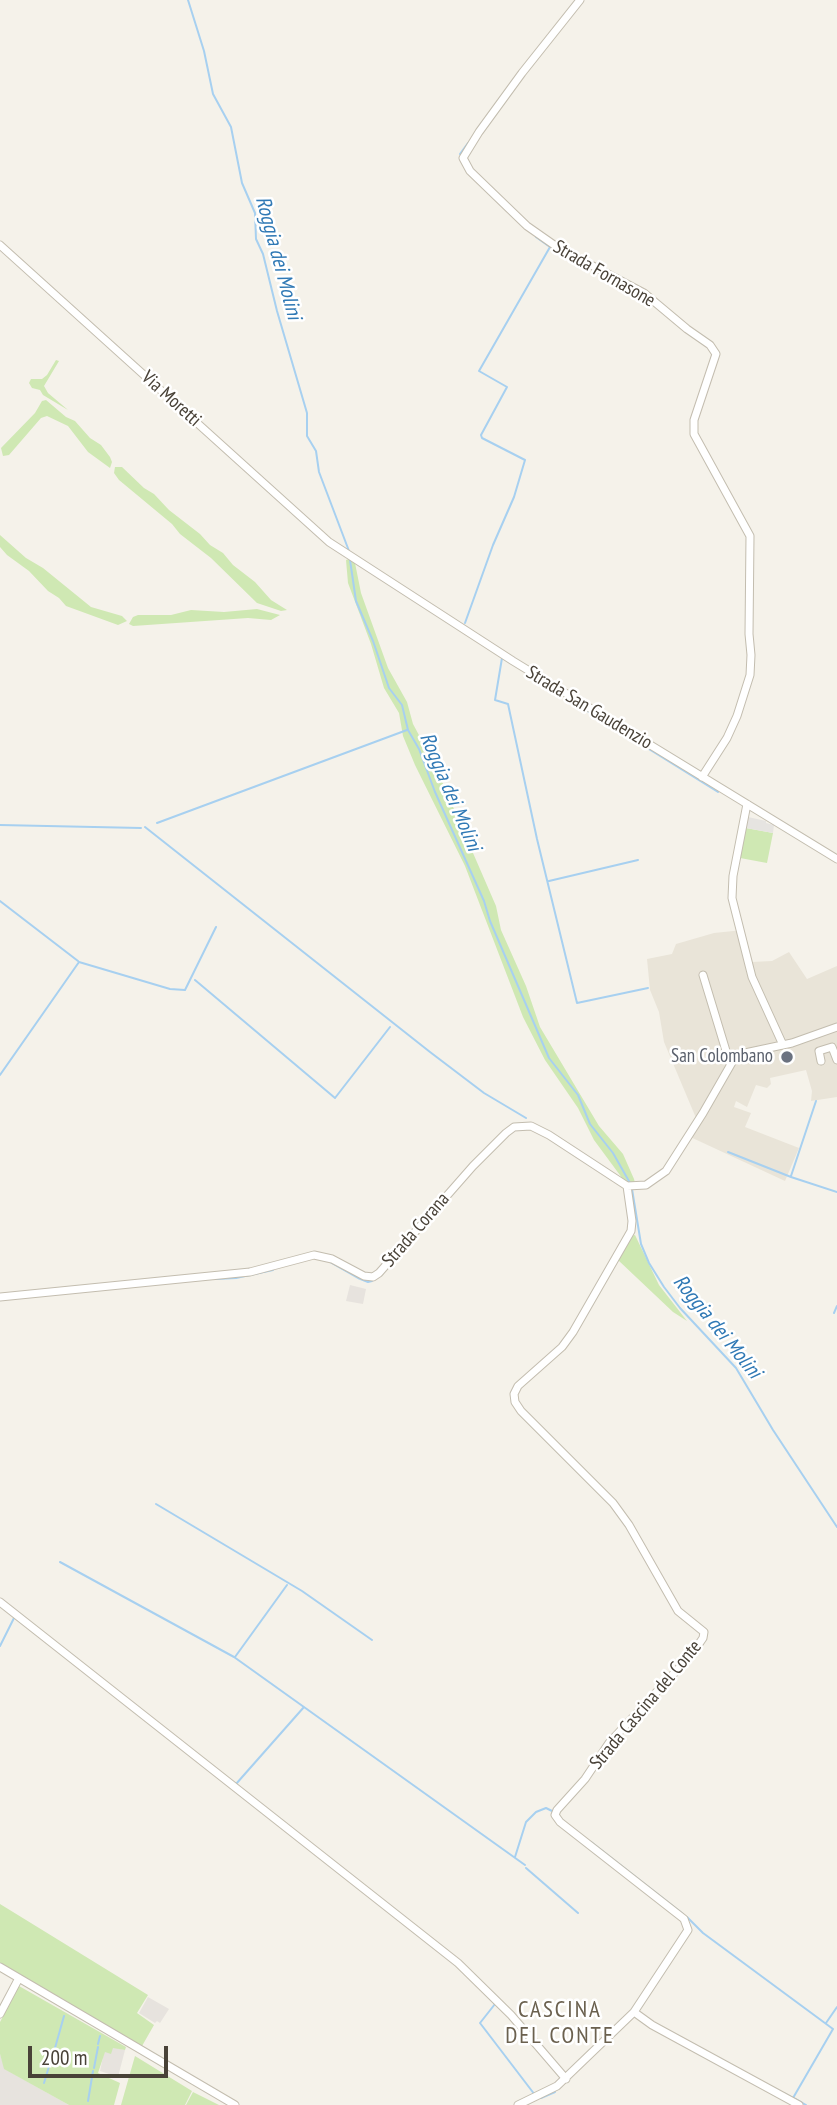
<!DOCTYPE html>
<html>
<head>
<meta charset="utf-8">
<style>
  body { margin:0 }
  #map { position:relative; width:837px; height:2105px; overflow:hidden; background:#f5f2ea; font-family:"PT Sans Narrow",sans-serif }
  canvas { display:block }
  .scale { position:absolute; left:28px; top:2046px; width:140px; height:32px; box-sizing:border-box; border:4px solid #494238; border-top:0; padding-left:9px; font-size:21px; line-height:24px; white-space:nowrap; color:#494238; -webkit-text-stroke:5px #fff; paint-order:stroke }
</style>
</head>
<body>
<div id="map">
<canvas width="837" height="2105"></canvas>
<div class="scale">200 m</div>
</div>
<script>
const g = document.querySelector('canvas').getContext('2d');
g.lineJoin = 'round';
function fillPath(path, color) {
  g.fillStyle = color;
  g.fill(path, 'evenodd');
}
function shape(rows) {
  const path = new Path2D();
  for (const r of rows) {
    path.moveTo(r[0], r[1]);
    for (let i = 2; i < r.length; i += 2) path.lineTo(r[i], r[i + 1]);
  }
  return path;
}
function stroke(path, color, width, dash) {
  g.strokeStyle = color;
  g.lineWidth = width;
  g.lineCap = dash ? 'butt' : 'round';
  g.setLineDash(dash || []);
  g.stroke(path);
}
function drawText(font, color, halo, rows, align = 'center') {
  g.font = font + ' "PT Sans Narrow",sans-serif';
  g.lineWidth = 5;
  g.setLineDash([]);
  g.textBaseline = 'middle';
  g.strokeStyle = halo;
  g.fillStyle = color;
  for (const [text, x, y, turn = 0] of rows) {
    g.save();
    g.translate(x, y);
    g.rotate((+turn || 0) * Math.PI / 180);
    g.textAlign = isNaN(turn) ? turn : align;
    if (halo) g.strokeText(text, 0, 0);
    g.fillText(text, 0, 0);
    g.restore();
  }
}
fillPath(shape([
  [743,930,752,962,772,961,789,952,807,979,837,966,837,1097,811,1101,812,1091,806,1070,770,1078,771,1084,767,1088,756,1085,747,1107,736,1101,734,1107,751,1113,745,1127,799,1148,785,1181,686,1135,696,1118,664,1042,659,1012,650,990,647,959,672,954,676,944,714,933]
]), '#e9e4d8');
fillPath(shape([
  [350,1285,366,1289,363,1304,346,1301],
  [148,1997,169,2009,160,2023,157,2021,155,2023,139,2013],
  [113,2047,125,2050,118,2077,100,2071,104,2052],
  [0,2054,5,2069,69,2105,0,2105]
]), '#e7e3de');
fillPath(shape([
  [56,360,59,361,44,386,48,393,68,410,43,395,40,390,32,388,29,383,31,379,42,379,47,375],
  [46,400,66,417,75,421,90,438,101,445,110,457,112,462,110,468,88,452,68,426,47,416,41,418,9,455,3,456,1,448,35,413,42,401],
  [115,467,122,467,144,488,154,494,169,510,200,534,210,545,223,553,233,565,255,582,271,600,287,610,281,611,257,603,211,558,180,534,172,524,119,480,114,473],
  [0,535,26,558,43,568,91,607,122,616,127,621,118,625,66,606,59,598,48,591,29,571,7,555,0,547],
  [349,559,355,563,361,593,388,668,407,702,413,724,434,763,496,906,501,930,526,986,540,1027,599,1126,623,1154,634,1179,635,1183,632,1184,625,1182,594,1140,578,1108,545,1060,523,1017,465,866,415,765,403,736,399,713,384,688,371,644,348,583,346,560],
  [257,609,280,615,271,620,248,618,133,626,129,624,133,617,138,615,171,615,191,610,224,612],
  [746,828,773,833,767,863,740,858],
  [635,1235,659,1285,687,1321,673,1312,618,1260,631,1236],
  [0,1904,148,1995,137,2013,154,2025,142,2046,0,1964],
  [19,1986,126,2047,125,2050,113,2048,111,2054,105,2052,98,2073,120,2083,114,2105,69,2105,4,2069,0,2054,0,2022],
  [135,2056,192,2091,185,2105,121,2105],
  [193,2092,219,2105,186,2105]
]), '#cfe8b3');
fillPath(shape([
  [748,817,766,821,766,823,774,825,773,833,746,828]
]), '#e6e4e1');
stroke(shape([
  [188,0,204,51,213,94,231,127,242,183,255,213,256,239,263,254,277,311,307,413,307,436,316,451,319,472,349,551],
  [460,154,468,143],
  [350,560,356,601,373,641,389,688,402,705,408,730,419,749,435,792,484,901,490,921,549,1058,578,1095,590,1124,613,1153,630,1183],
  [465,623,493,545,514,497,525,460,482,438,481,435,507,387,479,371,550,247,536,237],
  [502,658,495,700,508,704,537,839,577,1003,648,988],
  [565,697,632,739],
  [636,741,718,792],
  [157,823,407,730],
  [0,825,141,828],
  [145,827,430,1052,484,1093,526,1118],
  [549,881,638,860],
  [0,901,78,961],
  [195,980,335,1098,390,1027],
  [0,1075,79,962,170,989,185,990,216,927],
  [728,1152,791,1177,837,1192],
  [791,1176,816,1101],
  [632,1189,641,1244,649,1263,664,1287,680,1308,736,1368,773,1430,837,1527],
  [330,1262,358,1278,368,1282,372,1281],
  [216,1279,236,1278,273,1270],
  [834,1313,837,1306],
  [156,1504,302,1591,372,1640],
  [60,1562,234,1657,525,1865],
  [0,1646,15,1616],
  [235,1657,287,1585],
  [236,1784,304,1707],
  [591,1842,683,1914],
  [515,1857,526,1822,536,1812,546,1808,552,1811],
  [526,1868,578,1913],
  [687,1917,703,1933,833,2029,793,2098,784,2093],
  [494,2003,495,2004,480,2023,535,2095],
  [826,2023,837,2007],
  [98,2044,100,2036],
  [55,2048,64,2016],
  [94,2068,98,2047],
  [44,2083,54,2050],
  [541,2098,555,2092],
  [794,2098,806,2105],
  [88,2101,93,2071]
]), '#a7d0f0', 2);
const minor = shape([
  [580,0,522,73,479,132,463,158,470,171,527,226,557,247,644,293,687,329,710,345,716,354,694,420,694,434,750,536,749,634,751,655,750,675,737,716,727,738,702,777],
  [0,245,329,542,513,661,837,859],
  [747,804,733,876,732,898,752,977,783,1045],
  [703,975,730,1064],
  [821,1061,819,1051,832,1047,837,1060],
  [0,1297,250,1272,314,1255,332,1259,364,1276,373,1277,379,1273,473,1166,506,1133,514,1127,531,1126,549,1135,627,1186,646,1185,666,1171,703,1113,734,1059,745,1053,792,1043,837,1027],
  [0,1602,458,1963,511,2015,566,2079],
  [0,1967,235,2105],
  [634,2012,652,2025,799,2105],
  [0,2014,19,1978],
  [518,2105,557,2086,634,2012,688,1930,684,1919,560,1822,555,1815,557,1810,585,1779,609,1743,692,1654,703,1638,704,1632,678,1611,629,1525,613,1503,521,1411,515,1402,514,1394,518,1386,562,1347,573,1332,631,1231,632,1221,627,1186]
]);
stroke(minor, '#c3bdaf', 9);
stroke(minor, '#fff', 7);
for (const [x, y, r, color] of [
  [787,1057,7,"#6b7280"]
]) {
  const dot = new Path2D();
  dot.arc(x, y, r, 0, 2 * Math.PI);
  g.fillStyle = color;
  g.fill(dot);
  stroke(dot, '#fff', 2.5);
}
drawText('19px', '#494238', '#fff', [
  ["Strada Fornasone",604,274,30],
  ["Via Moretti",171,399,42],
  ["Strada San Gaudenzio",589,708,31],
  ["Strada Corana",416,1230,-49],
  ["Strada Cascina del Conte",646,1705,-50]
]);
drawText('19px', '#5b616d', '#fff', [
  ["San Colombano",773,1057]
], 'right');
drawText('italic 21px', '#3079b5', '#fff', [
  ["Roggia dei Molini",278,258,75],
  ["Roggia dei Molini",450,792,67],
  ["Roggia dei Molini",717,1327,51]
]);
g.letterSpacing = '2px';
drawText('23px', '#6b614f', '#fff', [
  ["CASCINA",560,2010],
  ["DEL CONTE",560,2036]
]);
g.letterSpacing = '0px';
</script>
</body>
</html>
